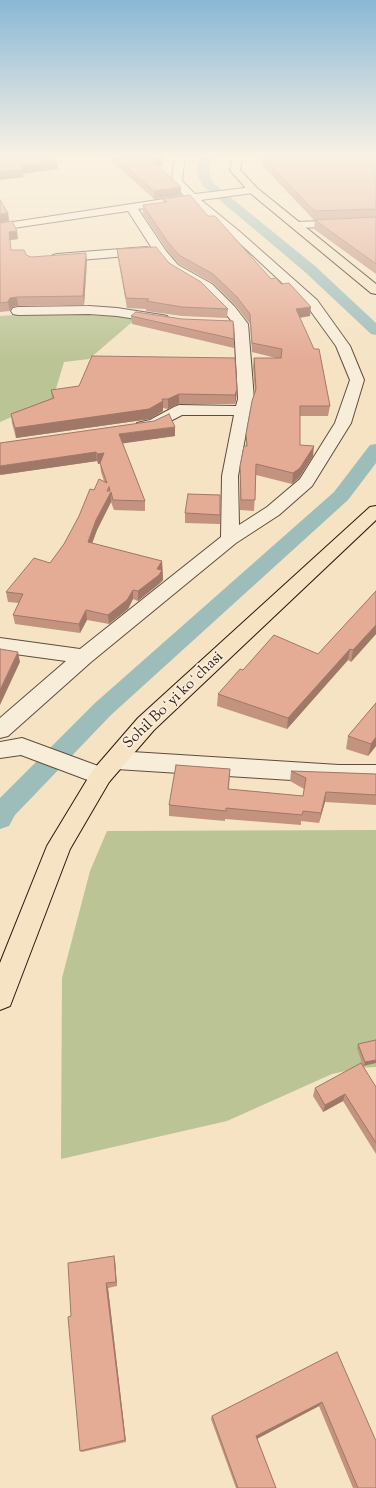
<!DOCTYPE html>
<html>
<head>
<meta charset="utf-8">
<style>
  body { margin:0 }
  canvas { display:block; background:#f5e3c4 }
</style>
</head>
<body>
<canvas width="376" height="1488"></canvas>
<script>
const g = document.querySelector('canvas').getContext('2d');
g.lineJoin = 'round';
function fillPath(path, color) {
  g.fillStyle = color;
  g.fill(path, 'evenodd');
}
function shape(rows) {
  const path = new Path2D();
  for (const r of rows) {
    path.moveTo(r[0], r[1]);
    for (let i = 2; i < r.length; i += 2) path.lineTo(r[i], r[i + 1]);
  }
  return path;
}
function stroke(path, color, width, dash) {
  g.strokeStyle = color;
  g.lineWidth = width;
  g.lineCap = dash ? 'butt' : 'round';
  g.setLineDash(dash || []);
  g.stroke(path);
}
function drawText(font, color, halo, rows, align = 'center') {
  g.font = font + ' "Sorts Mill Goudy",serif';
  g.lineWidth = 4;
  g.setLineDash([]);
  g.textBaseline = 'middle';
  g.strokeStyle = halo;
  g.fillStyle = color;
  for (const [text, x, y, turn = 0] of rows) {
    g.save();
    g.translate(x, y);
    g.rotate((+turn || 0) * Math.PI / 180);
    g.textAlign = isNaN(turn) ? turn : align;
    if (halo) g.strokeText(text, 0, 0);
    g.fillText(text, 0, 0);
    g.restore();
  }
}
fillPath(shape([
  [42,313,138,317,89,359,64,362,53,399,0,422,0,316],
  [376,830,376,1067,359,1068,332,1074,227,1121,61,1159,62,978,90,871,107,831]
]), '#bbc495');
fillPath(shape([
  [203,155,213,155,209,168,210,177,213,183,315,266,376,323,376,335,371,334,305,272,204,187,198,177,197,168,203,155],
  [376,444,376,463,348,500,111,715,15,815,9,826,0,829,0,798,95,703,334,492,370,445,376,444]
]), '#9dbdba');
const minor = shape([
  [179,155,189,155,184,163,182,181,195,194,253,187,257,188,258,190,253,193,201,200,239,231,317,300,350,346,364,380,351,423,312,486,279,515,236,543,91,662,8,736,0,738,0,718,66,661,0,652,0,638,80,649,221,537,222,476,234,415,182,415,159,427,154,429,143,431,137,429,135,426,137,423,150,420,174,407,179,405,236,406,238,399,234,324,225,313,202,290,170,271,157,256,128,211,0,230,0,224,184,196,172,181,174,163,179,155],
  [190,202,231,235,307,306,336,346,350,380,335,423,300,479,267,507,239,525,238,476,250,411,254,399,248,324,235,307,212,284,178,265,166,251,138,209,190,202],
  [376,219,376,225,296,228,292,227,290,225,292,223,296,222,376,219],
  [146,247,150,248,152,251,150,254,57,262,53,261,51,258,53,255,57,254,146,247],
  [89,306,117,308,162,315,167,316,169,319,167,322,162,323,117,316,89,314,18,315,13,314,11,311,13,308,18,307,89,306],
  [22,738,109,770,112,776,109,782,101,785,21,755,0,758,0,742,22,738],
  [116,751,339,765,376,765,376,783,339,783,116,769,108,766,105,760,108,754,116,751]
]);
const major = shape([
  [233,155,243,155,240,170,257,188,376,284,376,294,371,293,249,192,230,170,233,155],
  [376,506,376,520,154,730,109,782,70,849,10,1006,0,1010,0,963,47,846,93,770,138,718,370,507,376,506]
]);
stroke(minor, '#604c3e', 2);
stroke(major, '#2e1911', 2);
fillPath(minor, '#f8edd9');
fillPath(major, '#f5e3c4');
fillPath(shape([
  [105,155,156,155,163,157,163,165,158,166,181,195,154,199],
  [258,155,376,155,376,274,314,229,315,220,314,220,262,165],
  [163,199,208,216,271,279,310,316,300,318,330,406,328,416,300,416,300,445,313,456,299,478,292,484,256,475,254,511,240,510,240,466,246,446,246,434,255,392,253,367,254,358,276,358,252,352,250,324,236,306,213,283,179,264,167,250,143,214,143,205,163,203],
  [0,200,8,213,9,221,3,222,18,239,10,240,11,250,31,257,87,261,84,305,18,306,12,307,10,311,0,312],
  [117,249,169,263,228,309,227,318,182,316,146,311,146,309,127,308,118,259],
  [131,316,182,319,234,339,234,348,132,324],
  [237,389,236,399,235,404,179,404,168,409,163,408,163,411,150,419,16,438,12,423,11,414,52,398,51,390],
  [175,427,175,436,122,443,145,501,145,511,114,510,111,502,97,530,92,543,162,561,163,580,159,584,138,601,133,599,128,609,109,624,87,620,80,633,15,624,13,615,19,603,8,602,6,592,50,563,64,544,94,490,104,481,101,472,100,463,98,464,97,461,0,475],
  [220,495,220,524,185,523,185,513],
  [376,591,376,634,351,662,348,660,287,729,217,706,218,694,243,670,318,654],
  [376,703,376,746,368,756,346,749,348,736],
  [230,769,229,789,303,796,304,789,290,781,291,771,376,774,376,805,325,802,319,823,301,821,301,825,225,819,225,821,169,816,169,805],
  [376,1040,363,1066,357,1048,358,1044],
  [376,1087,376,1154,343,1101,323,1112,313,1096,315,1088],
  [115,1260,117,1286,108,1288,126,1442,82,1452,80,1451,71,1316],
  [337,1352,376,1488,353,1488,319,1406,257,1438,276,1488,236,1488,211,1419,212,1416]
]), '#c49380');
fillPath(shape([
  [49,155,81,155,49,159],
  [163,157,163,165,152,168,152,161],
  [57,161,58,169,23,174,24,177,0,180,0,172,21,166],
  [181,187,181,195,154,199,154,191],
  [8,213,9,221,0,223,0,214],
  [17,231,18,239,10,240,12,259,9,232],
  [86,253,87,261,84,305,83,296],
  [17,297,18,306,12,307,10,311,8,302,10,298],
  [311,307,310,316,295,318,296,309],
  [237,389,236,399,235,404,235,395],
  [179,394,179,404,168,409,168,399],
  [163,401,163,411,150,419,16,438,15,428],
  [175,427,175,436,119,444,119,434],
  [314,446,313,456,299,478,292,484,293,473],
  [96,452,97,461,0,475,0,466],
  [104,453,104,463,98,464,97,454],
  [111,492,111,502,97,530,89,552,88,542,96,520],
  [162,561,163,580,159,584,138,601,138,591,157,569],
  [133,590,133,599,128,609,109,624,108,615],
  [86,610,87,620,80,633,79,624],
  [376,625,376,634,351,662,353,650],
  [350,649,348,660,287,729,288,718],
  [18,652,20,662,0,705,0,690],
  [376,737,376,746,368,756,371,744],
  [326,792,325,802,319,823,321,813],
  [376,1060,376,1063,363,1066,365,1062],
  [345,1094,343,1101,323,1112,325,1105],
  [114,1256,115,1260,117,1286,116,1282],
  [106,1283,108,1288,126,1442,125,1440],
  [322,1402,319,1406,255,1440,256,1436]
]), '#a07868');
const building = shape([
  [0,155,51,155,57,161,21,166,23,169,0,172,0,155],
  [113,155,156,155,163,157,152,161,181,187,154,191,113,155],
  [262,155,376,155,376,209,314,211,262,156,262,155],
  [190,195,208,216,215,216,271,279,276,278,281,284,289,283,311,307,296,309,314,349,319,349,330,406,300,406,300,445,314,446,300,468,293,473,256,464,255,500,241,500,240,466,244,446,247,446,246,434,252,401,256,389,254,358,281,358,282,349,252,343,250,314,237,297,213,274,179,255,167,241,143,205,167,202,163,199,190,195],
  [0,200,8,213,0,214,0,200],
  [376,217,376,264,315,220,376,217],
  [12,221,17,231,9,232,11,250,24,250,26,255,31,257,86,253,83,296,17,297,10,298,8,302,0,303,0,223,12,221],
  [156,247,169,263,201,282,228,309,182,307,146,301,149,299,126,298,117,249,156,247],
  [136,312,182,319,233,321,234,339,131,316,136,312],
  [92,356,235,358,237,389,235,395,179,394,168,399,162,399,163,401,149,409,15,428,11,414,54,398,51,390,79,386,92,356],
  [169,414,175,427,119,434,145,501,113,500,111,492,96,520,88,542,162,561,157,569,162,570,159,575,138,591,133,590,127,600,108,615,86,610,79,624,13,615,23,594,6,592,34,558,50,563,64,544,79,516,90,489,94,490,99,479,107,483,100,463,104,453,97,454,96,452,0,466,0,443,154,421,169,414],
  [109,487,110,491,107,491,109,487],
  [188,494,220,495,220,515,185,513,188,494],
  [376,591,376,625,353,650,350,649,288,718,218,694,240,669,243,670,274,635,318,654,376,591],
  [0,649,18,652,0,690,0,649],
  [376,703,376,737,371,744,348,736,376,703],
  [176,765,230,769,228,789,303,796,306,778,291,771,376,774,376,795,326,792,321,813,303,811,302,815,226,808,226,811,169,805,176,765],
  [376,1040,376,1060,365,1062,358,1044,376,1040],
  [361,1063,376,1087,376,1143,345,1094,325,1105,315,1088,361,1063],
  [114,1256,116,1282,106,1283,125,1440,80,1451,68,1317,71,1316,68,1263,114,1256],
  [337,1352,376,1441,376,1488,358,1488,322,1402,256,1436,276,1488,238,1488,212,1416,337,1352]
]);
fillPath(building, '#e4ab95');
stroke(building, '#a07868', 1);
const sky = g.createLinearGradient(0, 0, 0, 363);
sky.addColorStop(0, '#8ab8d6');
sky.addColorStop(0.43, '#faf2e4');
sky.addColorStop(1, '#faf2e400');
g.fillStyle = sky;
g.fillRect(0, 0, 376, 363);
drawText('15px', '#2e1911', '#f8edd9', [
  ["Sohil Boʻyi koʻchasi",174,701,-44]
]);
</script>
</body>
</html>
